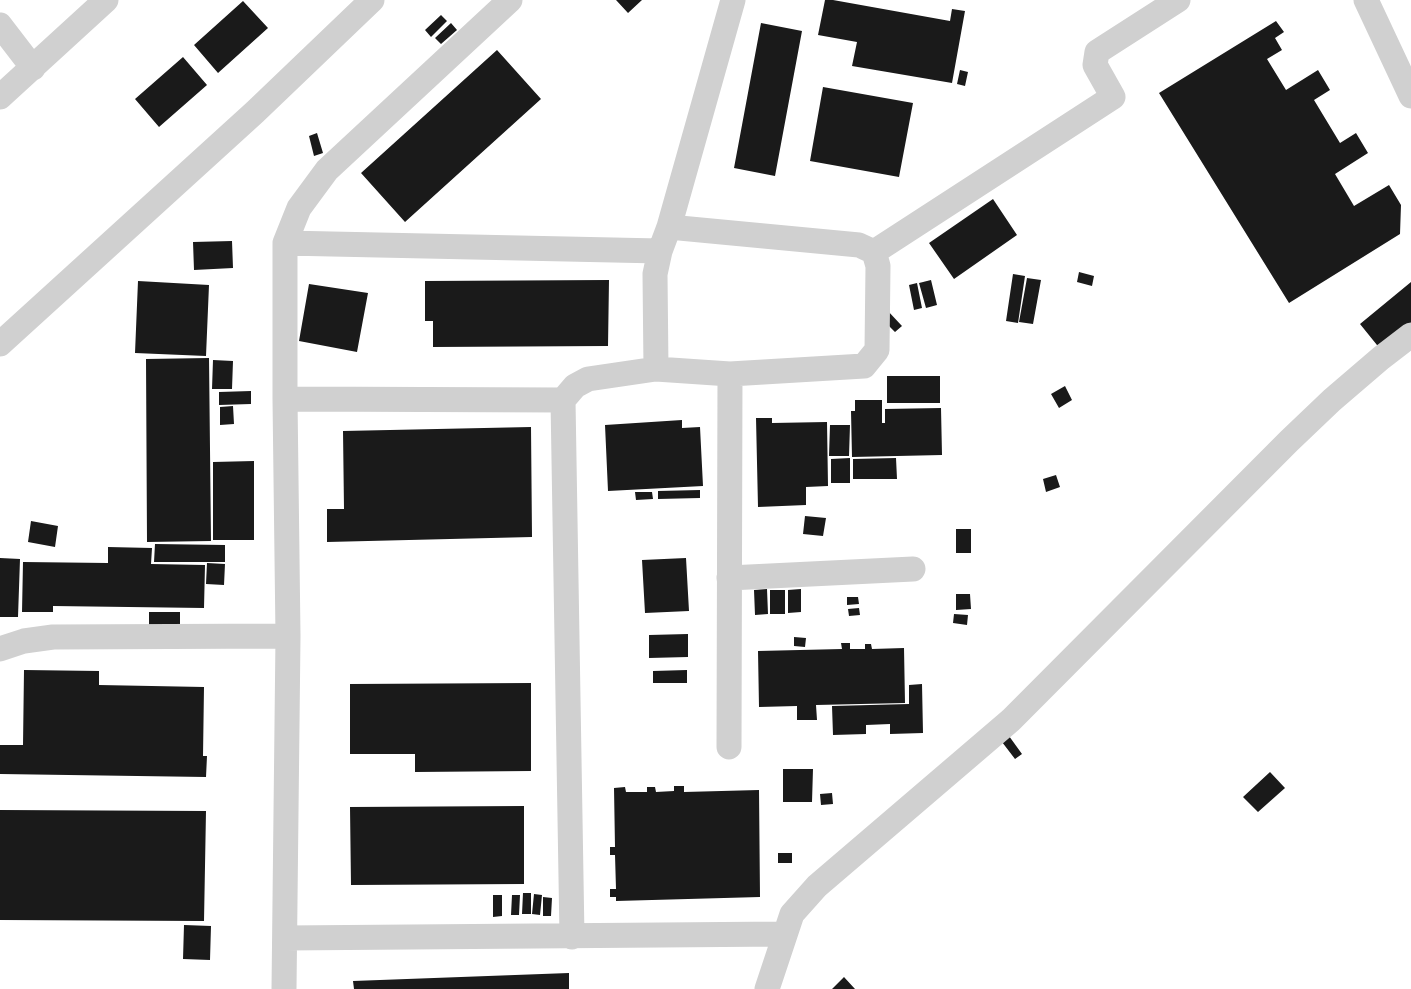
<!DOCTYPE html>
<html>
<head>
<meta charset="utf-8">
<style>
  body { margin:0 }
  canvas { display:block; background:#fff }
</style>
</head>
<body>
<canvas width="1411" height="989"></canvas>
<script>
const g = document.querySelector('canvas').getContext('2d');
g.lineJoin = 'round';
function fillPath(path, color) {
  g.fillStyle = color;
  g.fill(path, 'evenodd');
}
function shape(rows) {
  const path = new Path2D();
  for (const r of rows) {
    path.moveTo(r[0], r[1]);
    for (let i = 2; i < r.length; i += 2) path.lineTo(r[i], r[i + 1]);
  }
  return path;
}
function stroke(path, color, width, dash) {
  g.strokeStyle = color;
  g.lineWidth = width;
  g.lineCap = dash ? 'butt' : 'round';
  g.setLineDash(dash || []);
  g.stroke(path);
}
fillPath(shape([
  [616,0,642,0,628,13],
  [825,0,833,0,950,21,952,9,965,11,952,83,852,66,857,42,818,35],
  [243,1,268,28,218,73,194,45],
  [441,15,447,21,431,37,425,30],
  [1276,21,1284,32,1275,38,1282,50,1267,59,1286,90,1318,70,1330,90,1314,100,1340,143,1356,133,1368,153,1335,174,1354,206,1389,185,1401,205,1400,234,1289,303,1159,93],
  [451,23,457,30,441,44,435,38],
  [761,23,802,31,775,176,734,168],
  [497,50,541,99,405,222,361,173],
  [183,57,207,85,159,127,135,99],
  [960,70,968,72,965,86,957,84],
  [823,87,913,103,899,177,810,161],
  [317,133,323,153,314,156,309,136],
  [993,199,1017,235,954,279,929,243],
  [232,241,233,268,194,270,193,242],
  [1079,272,1094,276,1092,286,1077,282],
  [1013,274,1025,276,1018,323,1006,321],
  [1027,278,1041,280,1033,324,1019,322],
  [609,280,608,346,433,347,433,321,425,321,425,281],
  [931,280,937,305,926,308,919,283],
  [138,281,209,285,206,356,135,353],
  [1411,282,1411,325,1381,350,1360,324],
  [917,283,922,308,914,310,909,285],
  [309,284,368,293,357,352,299,341],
  [887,310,902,326,895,332,880,317],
  [209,358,211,541,147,542,146,359],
  [213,360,233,361,232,389,212,389],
  [887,376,940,376,940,403,887,403],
  [1065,386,1072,400,1059,408,1051,394],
  [251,391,251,404,219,405,219,392],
  [855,400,882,400,882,423,885,423,885,409,941,408,942,455,852,457,851,411,855,411],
  [233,406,234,424,220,425,220,407],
  [756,418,772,418,772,423,827,422,828,486,806,487,806,505,758,507],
  [682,420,682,428,700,427,703,486,608,491,605,425],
  [830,425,850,425,849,456,829,456],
  [531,427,532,537,327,542,327,509,344,509,343,431],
  [850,458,850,483,831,483,831,459],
  [896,458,897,479,853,479,853,459],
  [254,461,254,540,213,540,213,462],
  [1056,475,1060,487,1046,492,1043,479],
  [700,490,700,498,658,499,658,491],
  [635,492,652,492,653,499,636,500],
  [805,516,826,518,823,536,803,534],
  [31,521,58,526,55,547,28,542],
  [956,529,971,529,971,553,956,553],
  [155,544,225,545,225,562,154,562],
  [108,547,152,548,151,564,205,565,204,608,53,606,53,612,22,612,23,562,108,563],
  [0,558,20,559,18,617,0,617],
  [686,558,689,611,645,613,642,560],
  [207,563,225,564,224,585,206,584],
  [767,589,768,614,755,615,754,590],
  [801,589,801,612,788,613,788,590],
  [770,590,785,590,785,614,770,614],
  [956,594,970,594,971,609,956,610],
  [847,597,858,597,859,604,847,605],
  [859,608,860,615,849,616,848,609],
  [149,612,180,612,180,630,149,630],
  [954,614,968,615,967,625,953,623],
  [688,634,688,657,649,658,649,635],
  [794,637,806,638,805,647,794,646],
  [841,643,850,643,850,649,865,649,865,644,871,644,872,649,904,648,905,703,816,705,817,720,797,720,797,706,759,707,758,651,842,649],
  [24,670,99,671,99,685,204,687,203,756,207,756,206,777,0,774,0,745,23,745],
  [687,670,687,683,653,683,653,671],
  [531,683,531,771,415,772,415,754,350,754,350,684],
  [922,684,923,733,890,734,890,724,866,725,866,734,833,735,832,706,909,704,909,685],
  [1009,736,1022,754,1015,759,1002,742],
  [783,769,813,769,812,802,783,802],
  [1270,772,1285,788,1258,812,1243,797],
  [674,786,684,786,684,792,759,790,760,897,616,901,616,897,610,897,610,889,616,889,615,855,610,855,610,847,615,847,614,788,625,787,626,792,647,792,647,787,655,787,656,792,674,791],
  [832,793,833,804,821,805,820,794],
  [524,806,524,884,351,885,350,807],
  [0,810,206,811,204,921,0,920],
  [778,853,792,853,792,863,778,863],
  [523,893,531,893,531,914,522,914],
  [534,894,542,895,540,915,532,914],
  [493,895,502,895,502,916,493,917],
  [512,895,520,895,519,915,511,915],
  [543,897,552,898,551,916,543,916],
  [184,925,211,926,210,960,183,959],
  [569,973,569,989,354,989,353,981],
  [844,977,855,989,832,989]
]), '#1a1a1a');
stroke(shape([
  [733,0,669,227,660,251,655,274,656,369,730,374,864,366,877,350,878,266,874,252],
  [1366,0,1411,96],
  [0,25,33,68],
  [0,97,106,0],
  [669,227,859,245,874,252],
  [285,243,660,251],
  [874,252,1113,97,1095,65,1097,52,1178,0],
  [0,344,255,112,372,0],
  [285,399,563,400],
  [729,578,913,569],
  [0,649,24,641,53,637,288,636],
  [729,747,730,374],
  [572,937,563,400,575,386,588,379,656,369],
  [285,938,785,934],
  [284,989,288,636,285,399,285,243,299,208,327,170,510,0],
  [767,989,792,914,817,886,1011,720,1289,441,1332,400,1381,358,1411,335]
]), '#d0d0d0', 25);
</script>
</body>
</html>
